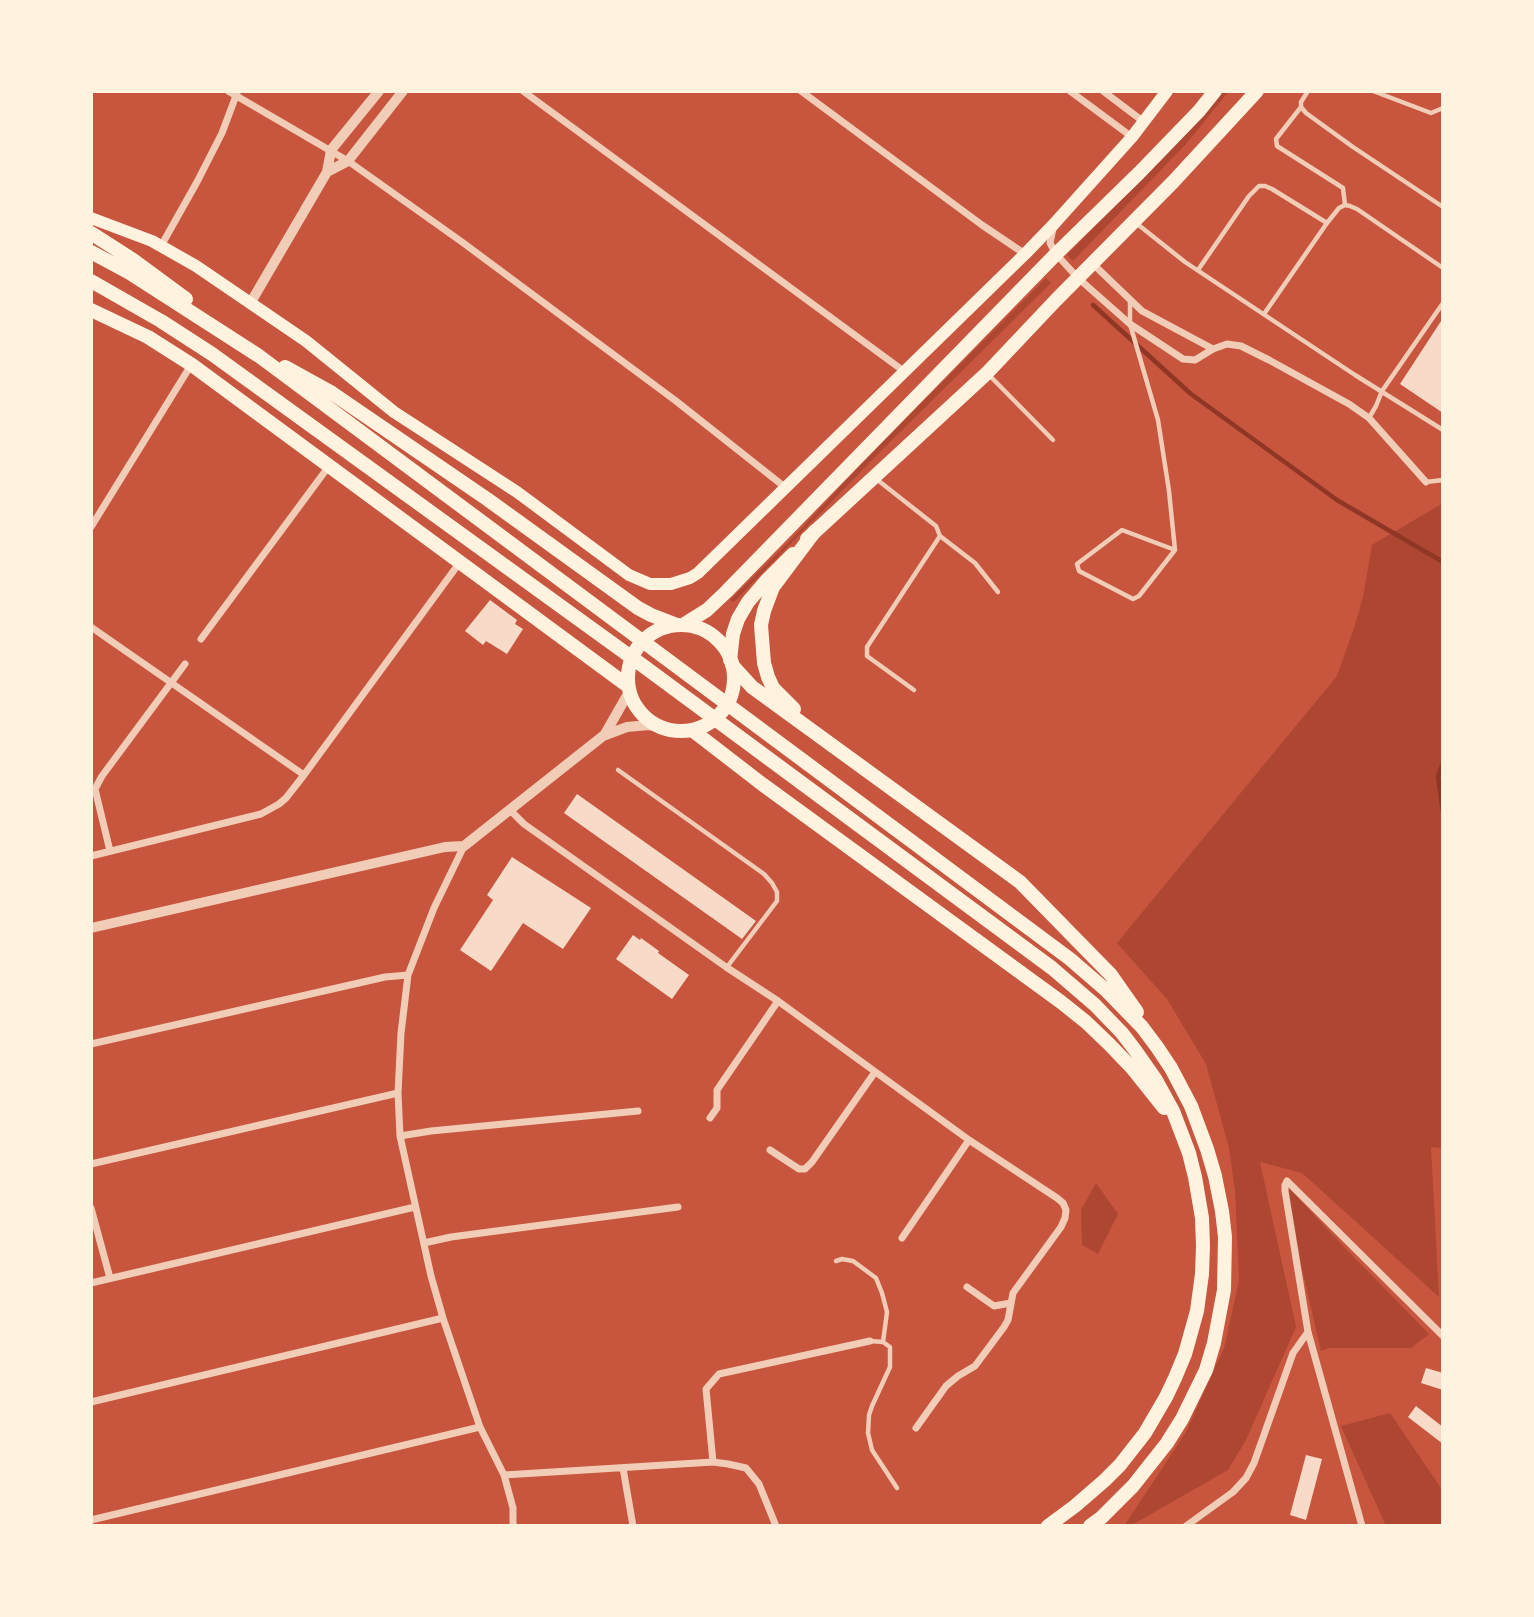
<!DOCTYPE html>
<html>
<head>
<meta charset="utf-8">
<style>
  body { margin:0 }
  #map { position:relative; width:1534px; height:1617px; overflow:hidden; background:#c8553d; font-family:Montserrat,sans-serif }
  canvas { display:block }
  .frame { position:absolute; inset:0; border:93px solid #fff3e0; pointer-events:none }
</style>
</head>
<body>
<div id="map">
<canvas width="1534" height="1617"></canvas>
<div class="frame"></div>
</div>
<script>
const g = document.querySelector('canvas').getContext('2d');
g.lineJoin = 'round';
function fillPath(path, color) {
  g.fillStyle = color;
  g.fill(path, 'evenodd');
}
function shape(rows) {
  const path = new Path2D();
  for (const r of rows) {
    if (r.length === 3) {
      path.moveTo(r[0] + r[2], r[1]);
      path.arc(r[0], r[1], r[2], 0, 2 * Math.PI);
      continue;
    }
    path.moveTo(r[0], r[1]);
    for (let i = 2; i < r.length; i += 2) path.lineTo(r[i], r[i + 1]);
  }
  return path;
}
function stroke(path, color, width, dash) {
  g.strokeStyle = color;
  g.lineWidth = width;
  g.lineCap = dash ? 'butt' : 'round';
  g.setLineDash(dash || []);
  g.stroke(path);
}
fillPath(shape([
  [1224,91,1229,91,1186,144,1073,261,1067,255,1193,126],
  [1046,278,1051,283,878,454,734,602,730,600,789,542,864,461],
  [1443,503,1443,1148,1431,1147,1439,1297,1302,1173,1260,1162,1296,1327,1246,1440,1228,1470,1130,1526,1124,1526,1186,1432,1224,1348,1239,1281,1235,1190,1229,1148,1206,1064,1167,999,1117,943,1337,676,1355,625,1363,597,1372,545],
  [1096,1183,1118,1214,1098,1254,1082,1245,1081,1210],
  [1288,1187,1345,1248,1429,1334,1411,1348,1329,1348,1321,1351,1302,1269],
  [1390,1413,1443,1491,1443,1526,1386,1526,1341,1426]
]), '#ae4732');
stroke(shape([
  [1093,305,1191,394,1337,500,1443,562],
  [1443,763,1438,776,1443,812]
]), '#8f3625', 4.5);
fillPath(shape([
  [1443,318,1443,413,1400,384],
  [490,600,517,620,515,624,523,629,507,654,486,641,483,645,465,631],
  [577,794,756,921,742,939,564,813],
  [512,857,591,908,563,949,523,923,491,971,460,950,493,900,487,895],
  [633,935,640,940,641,938,659,951,658,953,689,975,672,999,616,959],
  [1426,1368,1443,1373,1443,1390,1421,1383],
  [1416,1406,1443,1427,1443,1444,1408,1417],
  [1306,1455,1322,1459,1306,1520,1290,1515]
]), '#f7dbc8');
stroke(shape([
  [1308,91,1301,102,1301,107,1306,113,1353,147,1443,207],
  [1373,91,1431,113,1443,108],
  [1301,107,1276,139,1277,146,1343,188,1345,205],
  [1136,223,1185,262,1355,375,1443,430],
  [1198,270,1249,196,1259,186,1265,186,1272,189,1327,223],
  [1130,301,1130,324,1158,420,1169,491,1175,550,1139,596,1133,599,1079,571,1077,564,1122,530,1175,550],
  [1264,314,1327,223,1339,208,1345,205,1350,206,1357,209,1443,268],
  [990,376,1053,440],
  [1369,418,1376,406,1382,391,1443,303],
  [875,478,936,526,940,536,867,647,867,656,914,690],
  [1426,482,1443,480],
  [940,536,975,563,998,592],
  [618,770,764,874,772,883,777,892,777,901,727,967],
  [836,1261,842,1259,853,1261,876,1278,882,1293,887,1312,883,1342],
  [870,1341,883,1342,890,1347,890,1367,872,1406,869,1415,868,1433,872,1450,897,1488]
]), '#f1ccb7', 4.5);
stroke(shape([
  [228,91,348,161,462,242,676,401,786,488],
  [523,91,905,372],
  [801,91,982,225,1025,254],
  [1070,91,1132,137],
  [1103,91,1144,122],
  [1053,229,1050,243,1056,254,1078,278,1130,324,1183,359,1195,360,1213,349,1227,344,1241,346,1269,360,1349,404,1369,418,1426,482],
  [161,246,197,182,222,133,237,93],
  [1093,264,1142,311,1213,349],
  [91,527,191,365],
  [91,627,304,775],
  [201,639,329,466],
  [510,810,524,824,726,967,778,1001,969,1140,1057,1198,1063,1203,1066,1210,1065,1218,1061,1227,1013,1293,1008,1320,1004,1327,975,1366,958,1376,946,1386,916,1428],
  [464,846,434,908,408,975,401,1033,398,1093,400,1136,431,1276,443,1318,480,1427,504,1475,513,1508,513,1523,514,1526],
  [110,851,95,789,102,776,185,664],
  [91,856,261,814,279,804,286,798,304,775,460,562],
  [91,1044,385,977,408,975],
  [710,1118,717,1108,717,1090,778,1001],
  [400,1136,431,1131,638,1111],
  [770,1150,799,1169,805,1169,812,1162,875,1072],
  [91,1164,398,1093],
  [91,1208,110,1278],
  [902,1238,969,1140],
  [424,1243,451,1237,678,1207],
  [91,1283,415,1207],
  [967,1287,994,1306,1011,1303],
  [91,1402,443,1318],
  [713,1462,706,1389,719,1374,870,1341],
  [623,1468,633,1526],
  [504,1475,713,1462,728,1464,746,1468,759,1484,776,1526],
  [91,1520,480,1427],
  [1186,1526,1233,1492,1246,1478,1254,1463,1293,1353,1308,1332],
  [1362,1526,1308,1332,1285,1191,1285,1185,1287,1181,1443,1336]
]), '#f1ccb7', 7);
stroke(shape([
  [327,172,348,161,403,91],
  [251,302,327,172,331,150,379,91],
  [605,734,629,692],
  [91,928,445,847,464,846,603,736,627,727,649,725,659,727]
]), '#f1ccb7', 10);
stroke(shape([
  [91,218,152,241,196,266,306,341,394,412,517,492,629,575,650,584,671,584,690,578,698,573,1025,254,1053,225,1132,137,1167,91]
]), '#fff3e0', 12);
stroke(shape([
  [91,310,148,337,192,365,628,686],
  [807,539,987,373,1056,300,1173,182,1257,91],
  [683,625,707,610,726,592,1056,254,1139,173,1199,111,1215,91],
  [681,678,53],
  [730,660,733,634,738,619,748,602,766,581,793,554]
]), '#fff3e0', 14);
stroke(shape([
  [91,233,133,260,186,299],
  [91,252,130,273,259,356,1070,959,1107,991,1142,1027,1157,1047,1171,1068,1191,1106,1207,1149,1215,1176,1222,1211,1225,1237,1224,1290,1214,1343,1206,1370,1182,1419,1167,1443,1133,1486,1101,1518,1090,1526],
  [91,281,161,321,212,354,642,665,1052,968,1095,1005,1122,1033,1135,1050,1156,1080,1173,1111,1189,1153,1195,1177,1202,1218,1203,1246,1202,1274,1197,1311,1185,1354,1175,1378,1166,1397,1145,1433,1120,1465,1105,1480,1075,1506,1048,1526],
  [285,367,332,393,487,499,638,608,651,615,677,625],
  [732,665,752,687,1020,882,1111,975,1137,1012],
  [794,709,773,688,768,677,764,663,761,625,764,611,773,587,815,531],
  [692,730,762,784,1061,1002,1086,1022,1109,1044,1132,1068,1164,1108]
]), '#fff3e0', 14);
</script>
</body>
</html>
